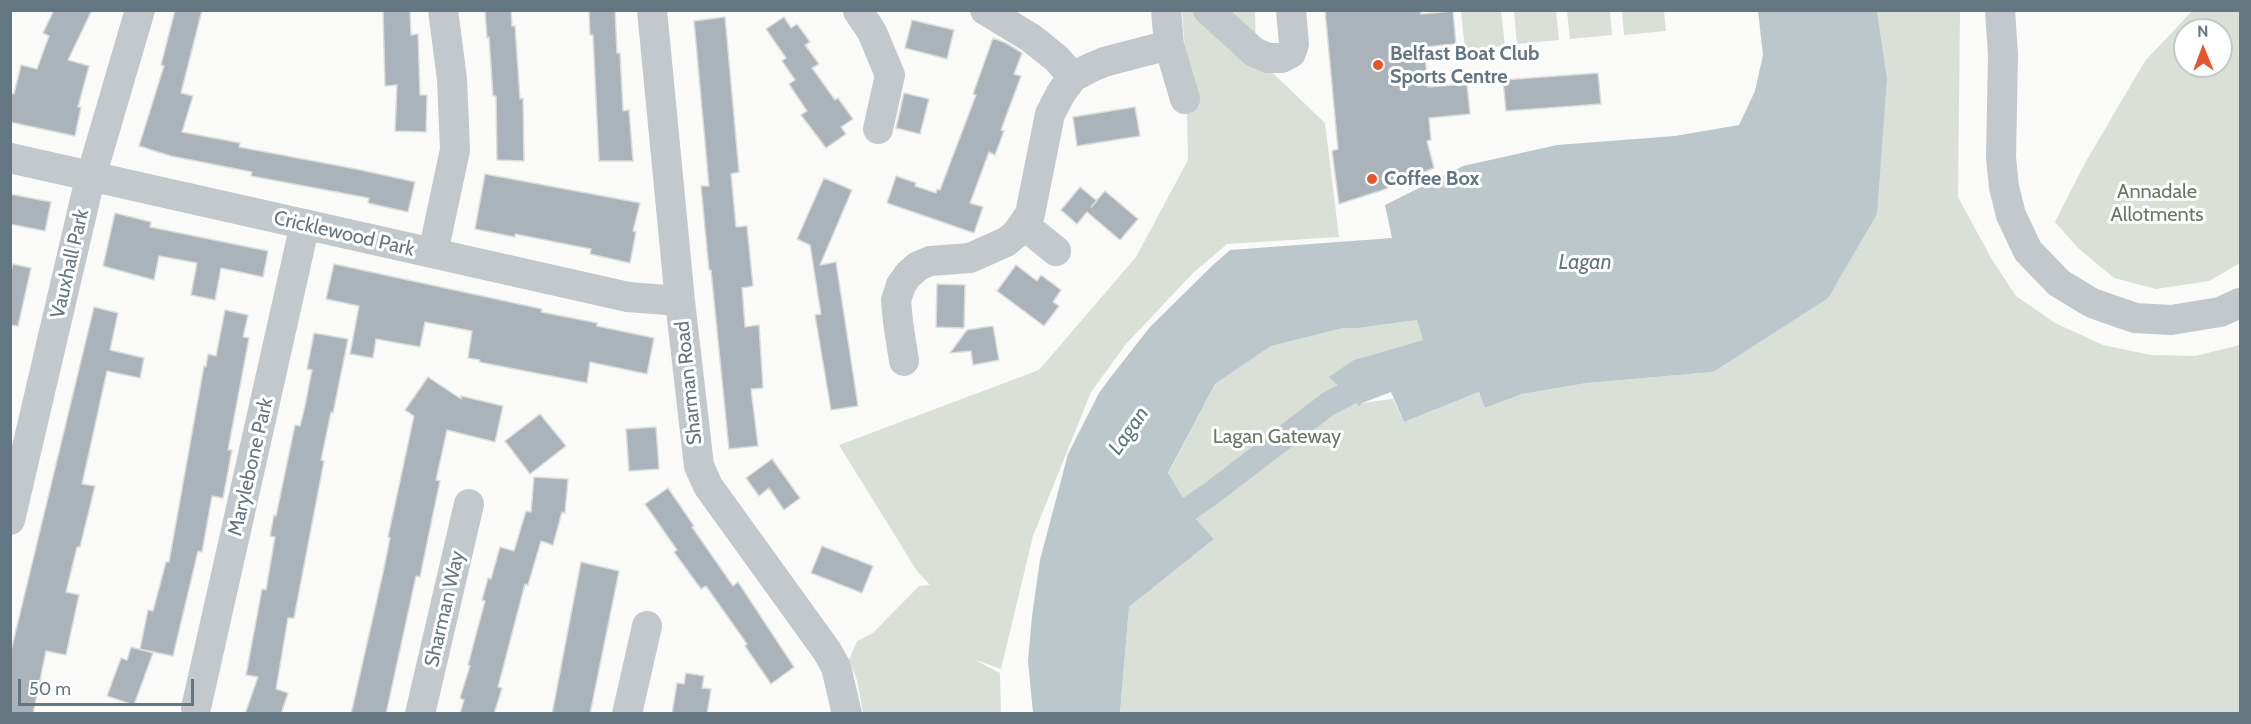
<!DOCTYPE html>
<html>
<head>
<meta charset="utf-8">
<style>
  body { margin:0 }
  #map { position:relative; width:2251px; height:724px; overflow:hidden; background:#fafaf8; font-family:Cabin,sans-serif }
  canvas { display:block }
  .frame { position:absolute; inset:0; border:12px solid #657683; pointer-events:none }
  .north { position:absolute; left:2173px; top:18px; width:60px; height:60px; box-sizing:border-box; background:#fff; border:2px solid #c1c8cd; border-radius:50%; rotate:359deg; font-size:16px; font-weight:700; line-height:24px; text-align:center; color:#657683 }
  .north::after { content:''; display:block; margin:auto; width:21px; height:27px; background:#e4572e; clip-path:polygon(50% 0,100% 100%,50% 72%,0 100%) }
  .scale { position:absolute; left:18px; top:679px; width:176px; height:27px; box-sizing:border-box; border:3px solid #657683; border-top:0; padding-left:8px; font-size:18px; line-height:21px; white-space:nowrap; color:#657683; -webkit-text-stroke:4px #fff; paint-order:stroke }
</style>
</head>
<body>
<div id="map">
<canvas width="2251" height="724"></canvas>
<div class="frame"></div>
<div class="north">N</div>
<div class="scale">50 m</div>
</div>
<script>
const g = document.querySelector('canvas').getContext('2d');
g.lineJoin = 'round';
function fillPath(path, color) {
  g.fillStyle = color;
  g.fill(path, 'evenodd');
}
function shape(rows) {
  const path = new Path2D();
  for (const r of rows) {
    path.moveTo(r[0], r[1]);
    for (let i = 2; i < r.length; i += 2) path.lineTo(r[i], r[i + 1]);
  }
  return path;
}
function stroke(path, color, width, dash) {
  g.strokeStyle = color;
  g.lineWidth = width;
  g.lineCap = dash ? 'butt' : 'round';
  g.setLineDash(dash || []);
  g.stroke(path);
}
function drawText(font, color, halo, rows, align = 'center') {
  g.font = font + ' Cabin,sans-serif';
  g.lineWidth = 6;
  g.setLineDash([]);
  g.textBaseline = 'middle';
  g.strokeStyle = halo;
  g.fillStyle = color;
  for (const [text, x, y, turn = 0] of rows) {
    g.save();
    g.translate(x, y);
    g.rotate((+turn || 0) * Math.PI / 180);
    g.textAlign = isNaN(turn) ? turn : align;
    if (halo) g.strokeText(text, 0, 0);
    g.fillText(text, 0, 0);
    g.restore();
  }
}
fillPath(shape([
  [1182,11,1255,11,1256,57,1325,123,1339,237,1227,244,1193,273,1126,344,1091,392,1033,536,1001,669,973,659,1000,673,1001,713,863,713,857,680,849,660,857,641,873,633,919,586,930,585,917,571,839,445,1039,370,1136,257,1188,160,1186,66],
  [1461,11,1501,11,1505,46,1465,50],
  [1514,11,1556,11,1559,40,1517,44],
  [1567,11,1610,11,1612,35,1570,39],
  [1622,11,1664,11,1666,31,1624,35],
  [1877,11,1960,11,1958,197,1991,258,2016,296,2055,323,2103,345,2151,355,2195,356,2240,345,2240,713,1120,714,1129,607,1214,539,1195,518,1168,474,1215,384,1271,346,1343,328,1358,328,1417,320,1423,340,1354,360,1362,403,1393,399,1404,422,1479,392,1485,408,1522,394,1587,383,1713,372,1887,78],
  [2192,11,2240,11,2240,263,2209,281,2156,289,2114,278,2078,248,2055,222,2085,163,2145,61],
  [2185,30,2221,30,2221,66,2185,66]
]), '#dadfd7');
fillPath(shape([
  [1758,11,1877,11,1887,78,1877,214,1828,298,1713,372,1587,383,1522,394,1485,408,1479,392,1404,422,1391,392,1362,403,1359,406,1329,377,1354,360,1423,340,1417,320,1358,328,1343,328,1271,346,1215,384,1168,473,1195,518,1214,539,1129,607,1120,713,1033,713,1028,661,1032,616,1040,560,1068,454,1099,393,1110,378,1150,327,1213,265,1230,250,1392,238,1385,205,1463,166,1557,145,1675,136,1739,125,1755,91,1763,55]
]), '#bbc7cb');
stroke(shape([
  [1162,527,1209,495,1328,404,1374,380]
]), '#bbc7cb', 24);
const building = shape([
  [54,10,92,10,68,60,89,66,78,107,81,107,75,136,10,122,10,93,14,94,21,65,37,69,49,36,43,33,54,10],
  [175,10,202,10,181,93,193,96,182,132,240,143,239,147,356,169,415,182,408,212,368,203,369,198,251,176,252,172,171,156,139,146,164,66,161,65,175,10],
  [383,10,410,10,411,35,418,34,420,95,427,95,426,132,395,131,397,85,385,86,383,10],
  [485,10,511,10,512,26,515,26,520,99,523,98,524,161,497,160,496,96,493,96,489,37,487,38,485,10],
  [589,10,615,10,617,53,620,53,623,111,629,110,633,161,599,161,593,35,590,35,589,10],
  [1325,10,1420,10,1421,14,1453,11,1456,44,1424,47,1428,87,1467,84,1470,114,1429,118,1431,140,1427,141,1434,168,1383,190,1339,204,1332,151,1338,149,1325,10],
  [725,17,739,172,731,174,736,227,747,226,753,286,742,288,745,327,759,325,763,388,751,389,758,446,729,449,711,270,709,270,701,186,709,186,694,21,725,17],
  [784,17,791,28,797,24,810,42,805,45,819,64,812,68,835,100,838,98,853,119,841,127,846,134,826,148,801,115,807,111,789,84,795,80,782,61,786,58,766,29,784,17],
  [912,20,954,30,947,59,905,48,912,20],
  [993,38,1006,43,1022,53,1014,74,1021,76,1001,130,1004,131,995,155,989,152,970,203,983,207,974,233,887,203,896,176,916,183,915,186,936,193,937,189,940,190,976,95,973,94,993,38],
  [1598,73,1601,104,1506,111,1503,80,1598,73],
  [904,93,929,99,920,134,896,128,904,93],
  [1135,107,1140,136,1077,146,1073,117,1135,107],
  [485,174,640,203,633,231,636,232,630,263,590,254,591,249,515,234,515,237,475,229,485,174],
  [824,178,852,190,820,265,836,262,858,406,831,410,815,315,821,314,810,245,797,239,824,178],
  [1080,187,1097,201,1091,207,1105,191,1138,219,1120,240,1087,212,1077,224,1061,210,1080,187],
  [10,194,51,202,45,231,10,224,10,194],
  [115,213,151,222,150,227,268,251,263,277,221,268,215,300,191,295,197,263,159,256,154,280,103,266,115,213],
  [13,264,31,268,18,326,10,325,10,274,13,264],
  [334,264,542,309,541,312,597,323,597,326,654,338,647,374,590,362,587,383,479,362,480,360,468,358,472,331,425,322,420,347,376,339,373,358,350,354,359,306,326,299,334,264],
  [1016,265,1037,281,1041,275,1061,290,1053,302,1059,306,1044,326,997,291,1016,265],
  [937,284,965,285,964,328,936,327,937,284],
  [94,307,118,313,110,350,144,358,140,378,107,371,82,484,95,486,80,547,77,547,66,592,79,595,66,655,46,651,33,714,10,714,10,655,94,307],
  [225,310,248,315,243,337,249,338,228,450,232,450,223,498,212,496,202,552,198,551,173,656,140,649,148,610,153,611,166,562,169,562,204,366,206,367,208,354,216,356,225,310],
  [993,326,999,360,973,365,971,351,950,353,967,330,993,326],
  [314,333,348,339,333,413,331,412,321,460,324,461,294,618,288,618,276,689,288,693,281,714,245,714,258,677,246,675,262,589,266,590,275,537,270,536,274,515,276,516,295,425,300,426,305,406,312,370,307,369,314,333],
  [428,377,461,399,461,396,503,406,495,442,447,430,436,480,440,481,428,538,420,577,416,576,386,714,351,714,383,573,390,538,388,537,414,416,405,410,428,377],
  [540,414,566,446,530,474,505,441,540,414],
  [656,427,659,469,629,471,626,429,656,427],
  [772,459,800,498,784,510,769,488,759,496,746,478,772,459],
  [534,477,568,479,565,513,562,512,553,545,541,541,528,585,525,584,498,687,502,688,494,714,460,714,464,700,460,698,470,666,468,665,485,601,482,600,488,578,491,579,500,547,514,551,526,511,531,512,534,477],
  [668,488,694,526,692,527,733,586,738,582,794,667,771,684,745,646,747,644,706,586,701,589,674,552,677,550,645,504,668,488],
  [822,546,873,566,862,593,811,573,822,546],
  [581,562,619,571,590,714,552,714,581,562],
  [131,647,153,653,134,705,107,696,121,658,127,660,131,647],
  [686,673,704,676,702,688,711,689,707,714,672,714,677,683,684,684,686,673]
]);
fillPath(building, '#aab3b9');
stroke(building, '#dcdcda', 1.5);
stroke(shape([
  [652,10,680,301,699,466,708,486,827,651,836,667,847,714],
  [860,10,858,11,872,32,890,75,878,129],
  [985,10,1031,38,1056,58,1073,77],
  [1166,10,1169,45,1185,99],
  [1208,10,1254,52,1268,58,1282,58,1291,53,1294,44,1291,10],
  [2000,10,2003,55,2001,157,2004,187,2011,215,2028,251,2059,283,2092,303,2135,318,2171,320,2220,312,2240,303],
  [10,158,628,297,680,301],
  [1024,225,1056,251],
  [433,253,455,150,452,79,443,10],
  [904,361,898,322,896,300,901,285,908,275,918,266,930,261,970,258,1006,242,1017,233,1030,214,1050,114,1061,93,1073,77,1090,68,1104,62,1169,45],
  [10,520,88,187,140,10],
  [196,708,305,224],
  [420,714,469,504],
  [627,714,647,626]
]), '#c3c8cc', 30);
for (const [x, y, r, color] of [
  [1378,65,6,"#e4572e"],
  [1372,179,6,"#e4572e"]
]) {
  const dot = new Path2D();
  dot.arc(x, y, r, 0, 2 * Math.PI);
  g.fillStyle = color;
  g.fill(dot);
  stroke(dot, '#fff', 2);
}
drawText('bold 20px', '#657683', '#fff', [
  ["Belfast Boat Club",1390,54],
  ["Sports Centre",1390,77],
  ["Coffee Box",1384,179]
], 'left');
drawText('20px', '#687a64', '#fff', [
  ["Annadale",2157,192],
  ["Allotments",2157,215],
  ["Lagan Gateway",1277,437]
]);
drawText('20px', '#657683', '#fff', [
  ["Cricklewood Park",344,234,13],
  ["Vauxhall Park",70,264,-77],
  ["Sharman Road",689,383,-96],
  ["Marylebone Park",251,467,-77],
  ["Sharman Way",445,609,-77]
]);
drawText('italic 21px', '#60757c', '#fff', [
  ["Lagan",1585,263],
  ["Lagan",1129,431,-55]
]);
</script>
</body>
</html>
